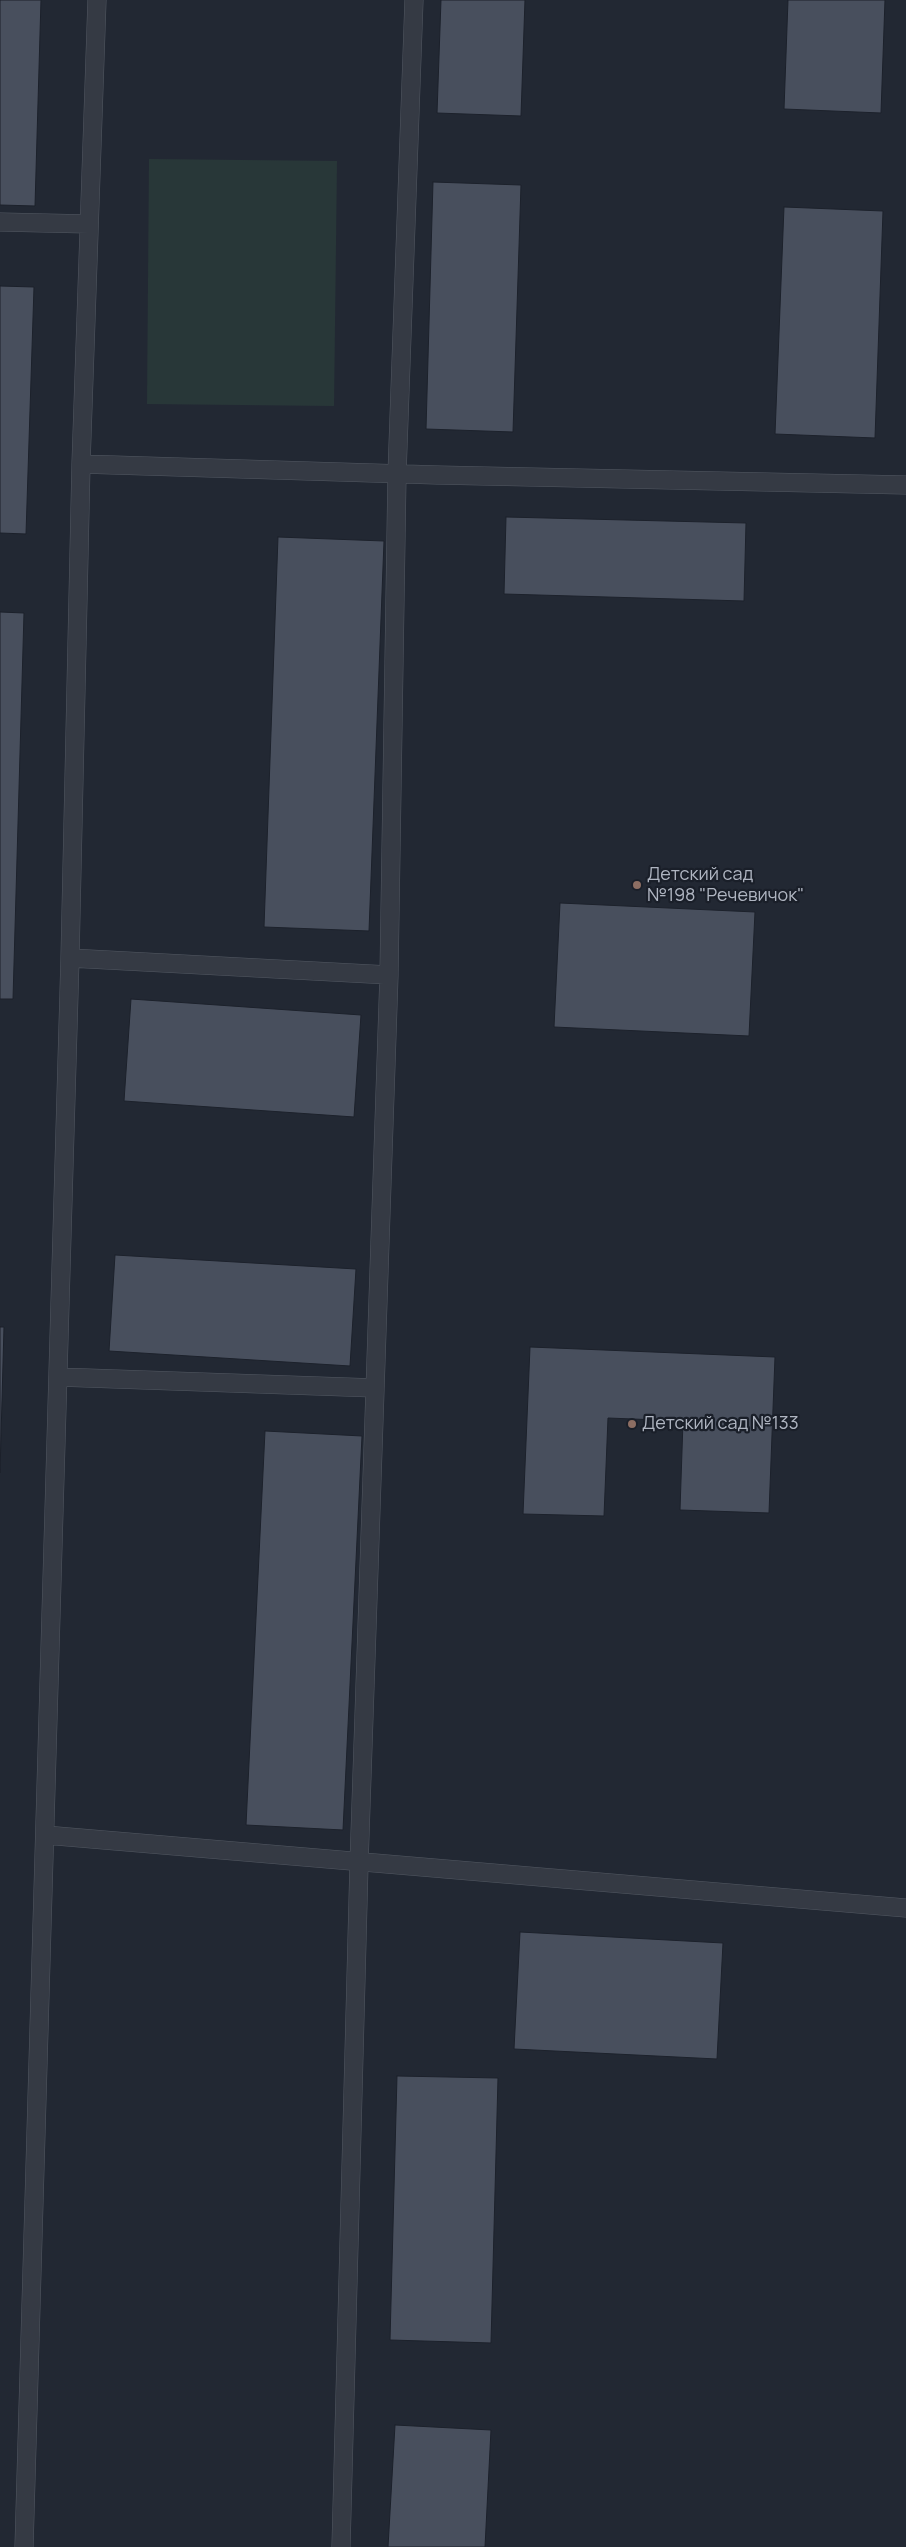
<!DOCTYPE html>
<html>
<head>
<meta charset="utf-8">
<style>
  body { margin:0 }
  canvas { display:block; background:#222833 }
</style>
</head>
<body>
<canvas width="906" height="2547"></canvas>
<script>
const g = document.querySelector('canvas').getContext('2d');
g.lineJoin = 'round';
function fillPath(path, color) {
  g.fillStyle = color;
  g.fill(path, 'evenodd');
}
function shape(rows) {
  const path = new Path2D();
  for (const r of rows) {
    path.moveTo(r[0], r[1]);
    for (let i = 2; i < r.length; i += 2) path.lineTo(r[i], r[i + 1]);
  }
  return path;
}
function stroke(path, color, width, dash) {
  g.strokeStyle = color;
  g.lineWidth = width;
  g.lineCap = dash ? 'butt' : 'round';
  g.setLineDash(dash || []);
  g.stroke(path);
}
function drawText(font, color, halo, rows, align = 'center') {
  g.font = font + ' Manrope,sans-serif';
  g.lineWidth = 4.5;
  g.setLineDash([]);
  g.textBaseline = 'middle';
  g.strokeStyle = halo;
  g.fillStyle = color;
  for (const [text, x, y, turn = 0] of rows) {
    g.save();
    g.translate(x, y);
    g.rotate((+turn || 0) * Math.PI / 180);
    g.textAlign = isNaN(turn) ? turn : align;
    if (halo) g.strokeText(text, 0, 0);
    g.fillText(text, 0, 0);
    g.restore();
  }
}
fillPath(shape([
  [149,159,337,161,334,406,147,404]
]), '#283738');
const building = shape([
  [0,0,41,0,35,206,0,205,0,0],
  [441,0,525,0,521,116,437,113,441,0],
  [788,0,885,0,881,113,784,109,788,0],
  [433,182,521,185,513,432,426,429,433,182],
  [784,207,883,211,875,438,775,434,784,207],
  [0,286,34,287,26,534,0,533,0,286],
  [506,517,746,523,744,601,504,594,506,517],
  [278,537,384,541,369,931,264,927,278,537],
  [0,612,24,613,13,999,0,999,0,612],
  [560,903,755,912,749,1036,554,1027,560,903],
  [131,999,361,1015,354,1117,124,1101,131,999],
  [115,1255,356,1269,350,1366,109,1351,115,1255],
  [0,1327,4,1327,0,1473,0,1327],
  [530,1347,775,1357,769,1513,680,1510,683,1421,608,1418,604,1516,523,1514,530,1347],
  [265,1431,362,1436,343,1830,246,1825,265,1431],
  [520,1932,723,1943,717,2059,514,2049,520,1932],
  [397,2076,498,2078,491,2343,390,2340,397,2076],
  [395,2425,491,2430,485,2547,388,2547,395,2425]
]);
fillPath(building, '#484f5d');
stroke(building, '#1c212b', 1);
const service = shape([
  [0,222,89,224],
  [81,464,437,475,906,485],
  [70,958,389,975],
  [58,1377,375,1388],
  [45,1835,906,1908],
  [24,2547,70,958,81,464,97,0],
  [341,2547,359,1864,389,975,397,474,414,0]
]);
stroke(service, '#525862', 19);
stroke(service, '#353a44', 18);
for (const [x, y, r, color] of [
  [637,885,5,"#8d6e63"],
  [632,1424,5,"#8d6e63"]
]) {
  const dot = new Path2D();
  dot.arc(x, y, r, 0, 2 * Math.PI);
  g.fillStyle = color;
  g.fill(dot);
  stroke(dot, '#1a1f29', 2);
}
drawText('18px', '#afb5c1', '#1a1f29', [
  ["Детский сад",647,875],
  ["№198 \"Речевичок\"",647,896],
  ["Детский сад №133",642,1424]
], 'left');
</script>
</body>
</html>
